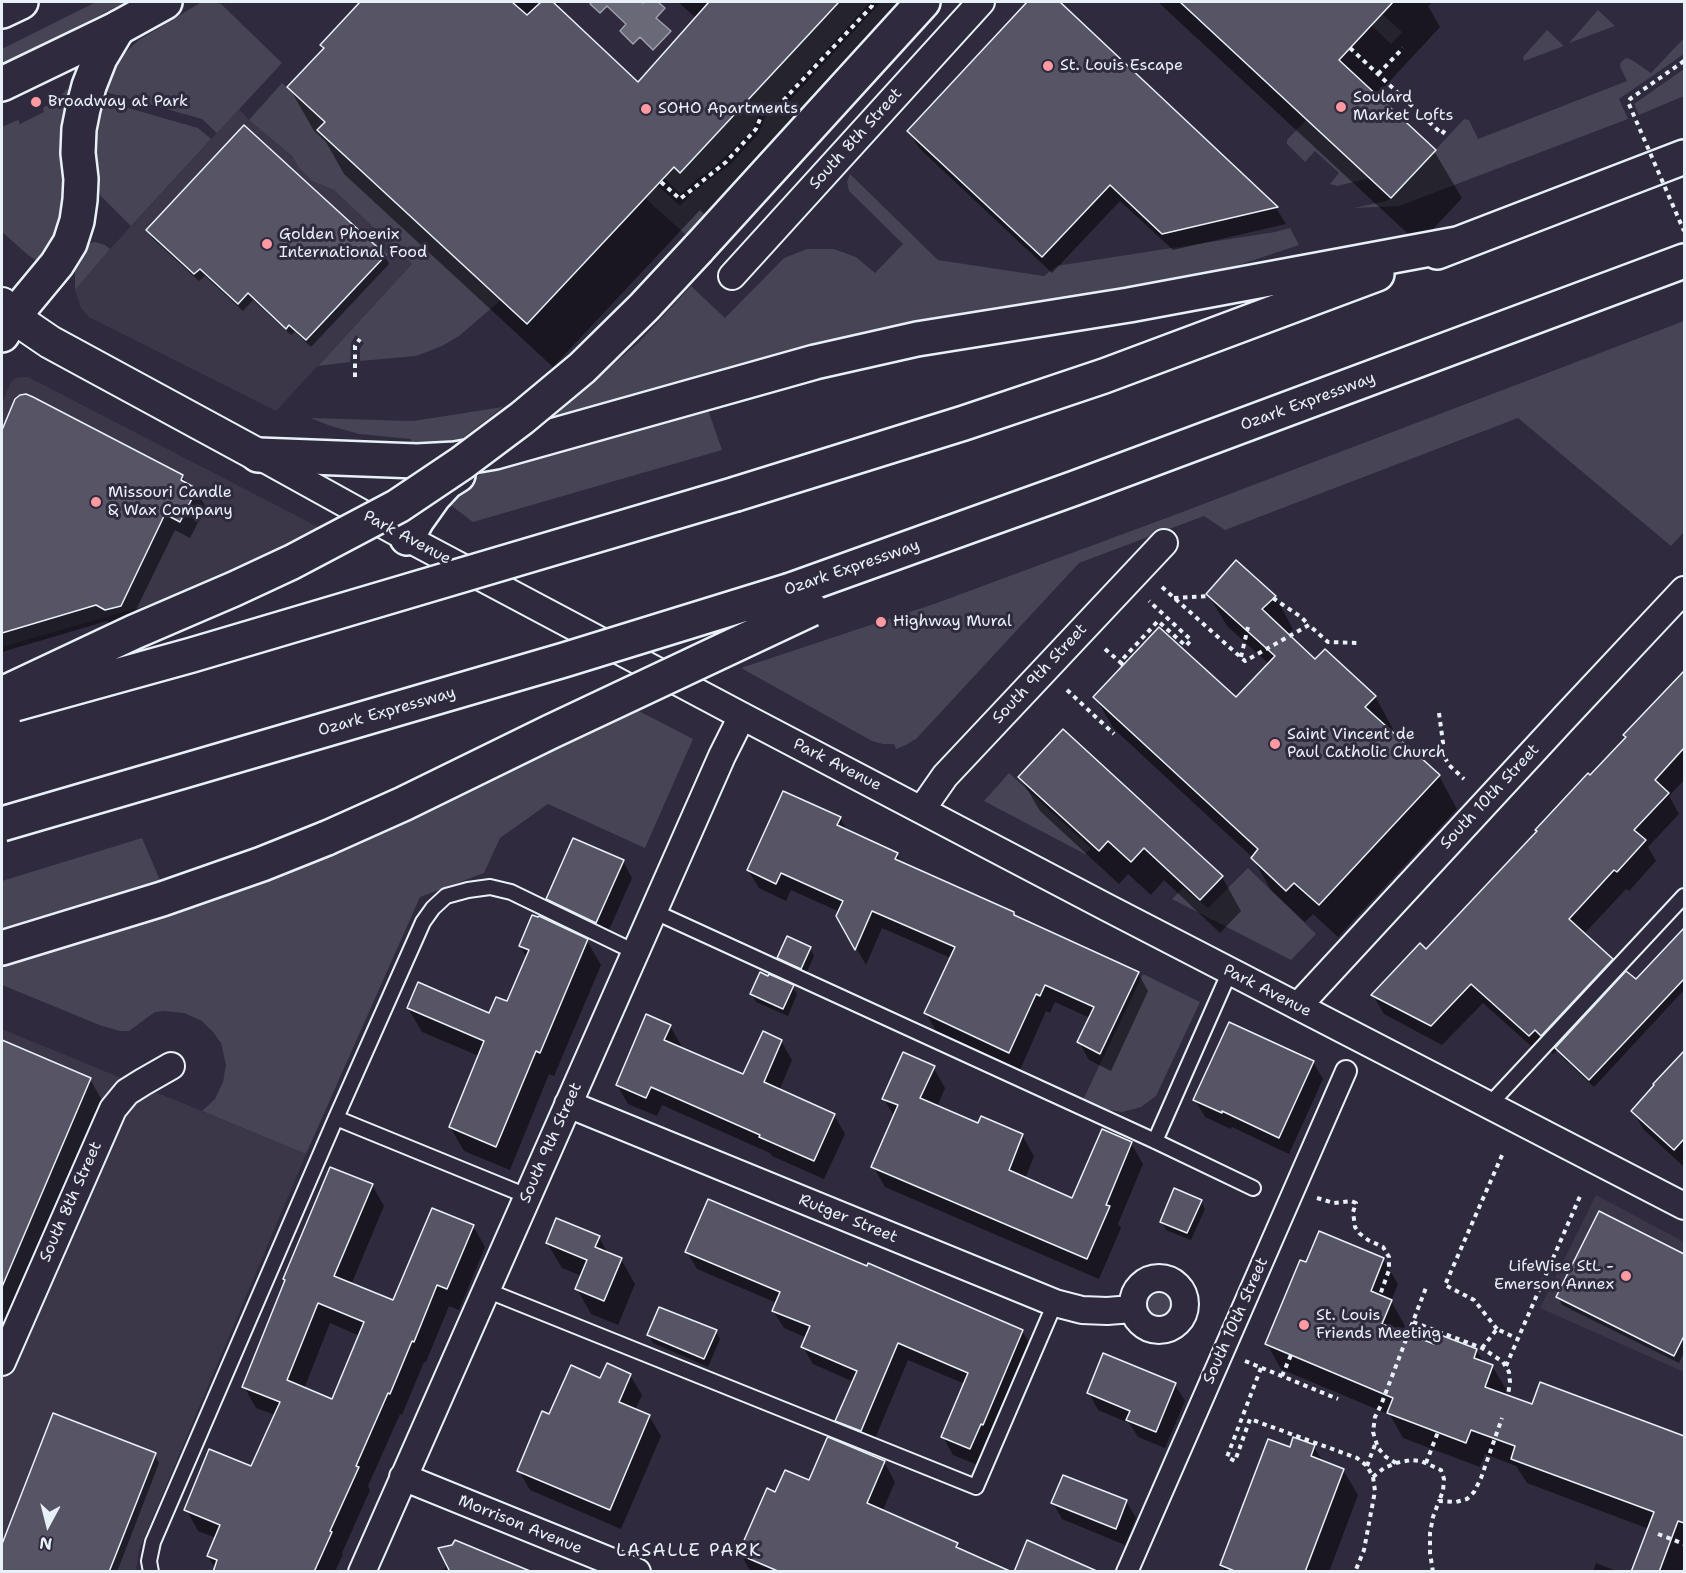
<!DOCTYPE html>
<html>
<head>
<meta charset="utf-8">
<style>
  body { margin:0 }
  #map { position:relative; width:1686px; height:1573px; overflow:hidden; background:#2f2a3d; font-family:"Shantell Sans",sans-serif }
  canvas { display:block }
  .frame { position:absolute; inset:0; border:3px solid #e8f1f8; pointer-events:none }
  .north { position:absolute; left:18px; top:1495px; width:60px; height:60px; -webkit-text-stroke:4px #2f2a3d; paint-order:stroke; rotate:187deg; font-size:16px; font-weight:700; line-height:24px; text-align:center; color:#e8f1f8 }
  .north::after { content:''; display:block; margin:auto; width:21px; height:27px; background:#e8f1f8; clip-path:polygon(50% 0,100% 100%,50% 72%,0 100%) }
</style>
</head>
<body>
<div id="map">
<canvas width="1686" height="1573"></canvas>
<div class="frame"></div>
<div class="north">N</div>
</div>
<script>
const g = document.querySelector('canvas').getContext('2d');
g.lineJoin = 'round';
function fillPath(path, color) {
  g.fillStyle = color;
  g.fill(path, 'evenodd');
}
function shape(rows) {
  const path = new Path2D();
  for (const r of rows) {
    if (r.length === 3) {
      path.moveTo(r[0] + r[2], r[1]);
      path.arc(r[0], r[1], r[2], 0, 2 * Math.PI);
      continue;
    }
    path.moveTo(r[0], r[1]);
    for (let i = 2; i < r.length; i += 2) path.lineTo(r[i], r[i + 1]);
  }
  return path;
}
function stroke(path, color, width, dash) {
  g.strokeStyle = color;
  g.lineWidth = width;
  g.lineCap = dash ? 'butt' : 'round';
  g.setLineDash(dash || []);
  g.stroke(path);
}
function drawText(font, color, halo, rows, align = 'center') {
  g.font = font + ' "Shantell Sans",sans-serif';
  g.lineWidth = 6;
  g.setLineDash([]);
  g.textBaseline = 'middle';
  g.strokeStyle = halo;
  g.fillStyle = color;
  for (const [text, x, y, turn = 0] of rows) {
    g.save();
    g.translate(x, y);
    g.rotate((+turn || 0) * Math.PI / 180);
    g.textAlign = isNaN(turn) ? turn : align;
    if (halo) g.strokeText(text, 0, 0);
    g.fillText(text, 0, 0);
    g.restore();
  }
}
fillPath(shape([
  [239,109,249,120,292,156,299,168,312,181,334,190,412,264,276,411,89,317,81,308,75,290,110,249],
  [20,377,28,377,322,529,221,580,155,603,2,647,2,403,10,384,14,379],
  [2,1029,306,1154,139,1550,136,1571,2,1571],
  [1596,1195,1684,1242,1684,1372,1540,1308]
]), '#3b3749');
fillPath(shape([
  [96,2,126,2,2,64,2,49],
  [212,2,221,4,282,63,217,133,202,119,102,91,108,76,120,57,139,40,200,3],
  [839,2,870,2,777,104,765,108,757,117,753,130,711,170,697,179,681,194,664,178,674,167,680,173],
  [881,2,897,2,686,235,645,198,657,185,680,206,694,191,731,164,759,133,765,117,776,110,781,110],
  [1393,2,1395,2,1383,15,1402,32,1391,44,1371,25],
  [1598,10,1615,26,1569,43],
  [1547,30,1564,46,1524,61,1523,57],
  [1684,38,1684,54,1619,99,1628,119,1399,206,1354,208,1386,201,1391,198,1464,119,1469,120,1478,139,1627,81,1620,66,1621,62,1626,58,1632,60,1651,73],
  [1684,69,1684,96,1639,115,1634,104],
  [282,83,325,122,317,130,501,300,459,336,442,346,416,356,360,361,360,349,364,343,356,335,351,343,350,362,318,366,412,264,334,190,312,181,299,168,292,156,249,120],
  [67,89,73,91,63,157,63,203,54,245,40,263,28,255,2,232,2,127,18,120,20,124,44,112,43,108,60,97],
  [100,100,198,128,211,139,131,226,101,196,94,180,91,158],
  [1307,119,1370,178,1337,186,1330,184,1339,173,1315,151,1305,162,1287,144,1287,140],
  [850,174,938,260,1044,276,1056,266,1275,232,1290,228,1299,245,1245,263,1187,280,900,330,802,348,719,370,550,420,639,342,691,286,725,318,784,258,807,249,834,249,856,257,875,273,903,244,849,191,847,182],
  [95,242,105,245,110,249,75,290,75,269,78,256,85,244],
  [1684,321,1684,532,1671,546,1518,418,1225,530,1204,516,1079,563,917,738,906,745,896,749,894,744,883,744,872,741,741,668,934,604,1177,514],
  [503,407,451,447,412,449,411,439,359,434,331,426,310,418,413,421],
  [707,407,722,450,473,522,444,500,484,472],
  [633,708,693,739,645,848,548,804,500,838,484,873,420,897,306,1154,202,1111,215,1099,223,1082,226,1065,221,1043,213,1032,202,1021,184,1013,165,1011,155,1012,129,1031,120,1031,102,1026,2,985,2,957,248,883,334,854,406,822,485,782,564,739],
  [1009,773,1091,848,1085,854,984,801],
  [142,838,162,885,2,936,2,881],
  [1248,868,1316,934,1291,960,1172,899,1183,888,1208,908],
  [1143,974,1200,1002,1156,1096,1141,1107,1122,1112,1103,1109,1083,1100],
  [1160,1305,16]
]), '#464455');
const water = shape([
  [592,2,641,2,643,3,645,2,658,2,665,8,656,18,671,31,653,50,640,37,633,44,620,31,626,24,607,6,600,13,590,4,592,2]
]);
fillPath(water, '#696978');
stroke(water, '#9c9fab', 1.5);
fillPath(shape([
  [363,2,561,2,556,7,638,84,696,18,678,2,905,2,706,216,700,210,553,367,344,174,326,142,314,131,289,87,325,49,322,45],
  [1029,2,1058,2,1276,208,1286,224,1173,250,1120,201,1052,273,919,148,909,131],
  [1158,2,1433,2,1428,6,1440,27,1376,96,1434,151,1462,198,1419,244],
  [148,230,385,256,389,264,311,347,295,332,291,335,253,300,243,311,205,276,199,281,152,238],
  [17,400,182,476,188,486,196,490,206,507,190,538,175,530,130,622,116,626,107,621,2,652,2,433],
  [1208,594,1275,596,1293,629,1287,635,1315,661,1375,696,1393,729,1390,732,1439,776,1457,809,1338,937,1313,914,1305,922,1271,890,1252,857,1114,729,1095,697,1236,699,1269,664,1227,626],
  [1684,673,1684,780,1669,796,1679,814,1648,847,1656,861,1629,891,1626,889,1584,934,1612,960,1622,978,1636,981,1684,930,1684,990,1594,1087,1561,1056,1558,1050,1553,1054,1547,1049,1541,1055,1483,1003,1442,1045,1384,1014,1373,995,1426,951,1627,738,1625,735],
  [1020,777,1222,877,1241,911,1220,933,1164,880,1151,895,1128,874,1119,884,1040,811],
  [840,818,848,832,897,854,902,864,1013,914,1015,917,1138,973,1148,991,1111,1071,1089,1060,1079,1042,1090,1018,1055,1002,1050,1013,1046,1011,1020,1070,936,1031,926,1013,951,958,882,928,866,965,838,916,840,912,791,890,786,901,759,888,748,870],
  [623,861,632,878,605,939,558,916,548,899],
  [540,918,587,941,601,965,554,1076,549,1074,510,1170,464,1151,450,1127,479,1056,422,1032,408,1008,490,1015,508,1003,527,958,520,946],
  [810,948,814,956,805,976,783,966,778,958],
  [792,986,797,994,788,1016,756,1002,752,994],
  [670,1026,681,1045,679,1048,744,1076,781,1041,792,1060,779,1091,834,1115,845,1134,824,1179,772,1156,770,1153,662,1105,657,1116,628,1104,617,1085],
  [2,1042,90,1079,108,1111,2,1359],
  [1684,1052,1684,1167,1643,1129,1633,1111],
  [1313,1062,1323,1079,1289,1154,1232,1127,1231,1129,1205,1117,1195,1100],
  [933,1067,945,1088,937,1107,979,1125,1022,1135,1034,1156,1025,1179,1073,1200,1131,1143,1143,1164,1118,1224,1121,1228,1099,1279,885,1187,873,1166,894,1116,884,1099],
  [372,1185,384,1206,351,1285,394,1302,473,1226,485,1247,459,1310,449,1306,426,1362,424,1362,402,1415,400,1414,368,1486,370,1490,342,1553,343,1554,335,1572,214,1572,215,1568,208,1556,216,1538,198,1531,186,1509,252,1468,275,1415,256,1408,244,1386],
  [330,1323,360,1336,333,1401,304,1389],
  [1201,1201,1205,1209,1191,1240,1166,1230,1162,1222],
  [1600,1213,1684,1256,1684,1352,1679,1363,1562,1305,1558,1297],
  [599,1237,608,1254,621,1259,635,1284,618,1325,591,1314,577,1289,582,1276,562,1268,547,1243],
  [687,1252,1022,1331,1032,1348,980,1466,953,1455,943,1437,965,1384,908,1360,871,1448,847,1438,837,1421,854,1382,813,1364,803,1347,807,1338,784,1328,773,1311,777,1303,697,1269],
  [1383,1259,1398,1284,1391,1301,1405,1326,1402,1334,1435,1346,1476,1350,1484,1363,1492,1366,1507,1391,1505,1396,1533,1406,1541,1384,1684,1438,1684,1566,1682,1572,1633,1572,1649,1529,1527,1483,1516,1466,1485,1454,1480,1467,1403,1438,1390,1415,1281,1369,1267,1344,1306,1264],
  [716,1332,720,1339,708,1367,653,1343,649,1335],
  [630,1375,642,1395,635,1410,649,1416,661,1436,621,1529,530,1490,519,1471,550,1416,601,1380],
  [1175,1385,1185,1401,1165,1448,1138,1437,1129,1423,1098,1410,1089,1393],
  [54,1415,155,1455,159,1463,117,1572,2,1572,2,1548],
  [1314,1447,1323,1462,1343,1470,1358,1495,1329,1572,1225,1572,1222,1565,1291,1449],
  [884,1462,895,1482,882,1512,957,1544,961,1550,1009,1572,751,1572,740,1553,776,1495,810,1482],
  [1126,1501,1136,1518,1125,1545,1062,1519,1053,1503],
  [447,1563,512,1572,443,1572],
  [1596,1563,1619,1572,1593,1572]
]), '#0007');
const building = shape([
  [360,2,512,2,527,15,541,2,553,2,638,82,709,2,839,2,680,173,674,167,527,324,317,130,325,122,287,87,324,48,320,45,360,2],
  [1027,2,1060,2,1278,207,1162,234,1110,185,1042,257,907,131,1027,2],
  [1180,2,1393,2,1339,60,1436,150,1391,198,1180,2],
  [244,125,386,255,306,340,289,325,286,329,248,293,238,304,200,269,194,274,146,230,244,125],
  [26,394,33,397,183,475,181,480,197,489,180,522,165,514,121,606,105,610,96,605,2,633,2,430,15,399,20,395,26,394],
  [1236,560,1276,596,1262,609,1315,659,1325,649,1376,696,1365,707,1440,775,1319,905,1294,883,1286,891,1251,858,1258,849,1093,697,1159,627,1236,697,1275,656,1206,594,1236,560],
  [1684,671,1684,748,1655,780,1669,793,1634,830,1646,840,1617,872,1614,870,1569,919,1613,959,1541,1036,1535,1030,1529,1036,1471,984,1431,1026,1371,995,1420,943,1426,949,1537,831,1535,830,1588,773,1590,775,1626,737,1623,735,1684,671],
  [1063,729,1223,876,1200,900,1144,848,1131,862,1108,841,1099,851,1018,777,1063,729],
  [783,791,841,817,837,825,898,853,895,859,1014,912,1014,915,1139,972,1100,1054,1077,1042,1094,1007,1045,985,1040,996,1036,994,1009,1053,924,1013,955,947,872,911,855,950,836,916,843,901,781,873,776,884,747,870,783,791],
  [573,838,624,860,596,923,546,899,573,838],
  [532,915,538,917,539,916,588,939,540,1053,536,1051,496,1147,449,1127,484,1041,407,1008,418,982,489,1013,496,997,507,1001,529,950,519,946,532,915],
  [1684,928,1684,979,1589,1080,1555,1048,1626,971,1636,979,1684,928],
  [787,936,811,947,801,969,777,958,787,936],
  [760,972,768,976,769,974,794,985,783,1009,750,994,760,972],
  [646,1014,671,1025,664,1040,743,1074,763,1031,782,1040,764,1082,835,1114,814,1161,759,1137,760,1135,651,1087,646,1098,616,1085,646,1014],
  [1229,1022,1314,1061,1279,1138,1222,1111,1222,1113,1193,1100,1229,1022],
  [2,1040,91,1078,2,1287,2,1040],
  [1684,1051,1684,1139,1674,1150,1631,1111,1654,1085,1653,1084,1684,1051],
  [903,1052,935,1066,920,1098,978,1123,981,1116,1023,1134,1009,1170,1072,1198,1102,1129,1132,1142,1106,1205,1110,1206,1087,1259,871,1167,898,1105,882,1099,903,1052],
  [330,1167,373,1184,334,1276,393,1300,432,1208,474,1225,447,1289,437,1285,414,1342,412,1341,390,1394,388,1393,356,1466,359,1467,330,1531,332,1532,314,1572,213,1572,217,1560,207,1556,220,1525,184,1510,209,1449,251,1466,280,1402,242,1387,285,1280,283,1279,330,1167],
  [318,1303,364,1322,332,1399,287,1380,318,1303],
  [1174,1188,1202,1200,1187,1233,1160,1222,1174,1188],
  [708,1199,867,1266,868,1263,1023,1330,983,1425,981,1424,970,1449,941,1437,968,1373,898,1343,861,1431,835,1421,857,1371,801,1347,810,1326,772,1311,780,1292,685,1252,708,1199],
  [1599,1211,1684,1254,1684,1336,1674,1356,1556,1297,1599,1211],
  [556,1218,600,1236,595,1247,622,1258,604,1301,575,1289,587,1260,546,1243,556,1218],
  [1319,1231,1384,1258,1371,1291,1392,1300,1382,1324,1434,1344,1438,1334,1477,1349,1474,1358,1493,1365,1485,1387,1532,1404,1540,1382,1684,1436,1684,1523,1678,1521,1659,1572,1631,1572,1654,1512,1511,1459,1515,1446,1471,1430,1466,1443,1387,1413,1393,1398,1265,1344,1300,1260,1306,1262,1319,1231],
  [659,1307,717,1330,704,1359,647,1335,659,1307],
  [1103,1353,1176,1383,1156,1432,1126,1420,1130,1411,1087,1393,1103,1353],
  [607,1363,631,1374,619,1402,650,1415,610,1510,517,1471,542,1411,549,1414,571,1365,600,1378,607,1363],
  [53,1413,156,1453,109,1572,2,1572,2,1544,53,1413],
  [828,1437,885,1461,867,1503,958,1543,956,1547,1012,1572,780,1572,738,1554,767,1488,775,1492,785,1470,809,1480,827,1438,828,1437],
  [1293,1437,1315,1445,1311,1456,1344,1469,1305,1572,1237,1572,1220,1565,1268,1439,1290,1447,1293,1437],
  [1063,1475,1127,1500,1116,1529,1051,1503,1063,1475],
  [455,1540,530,1571,529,1572,450,1572,438,1548,452,1545,455,1540],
  [1027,1540,1099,1572,1014,1572,1027,1540]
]);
fillPath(building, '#575565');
stroke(building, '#e8f1f8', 1.5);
const service = shape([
  [653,911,1155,1141,1253,1188],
  [1489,1105,1684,896],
  [336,1118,527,1196],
  [1155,1141,1230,971],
  [486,1290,976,1487,1055,1303],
  [151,1572,149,1561,153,1542,336,1118,423,922,433,908,446,896,468,890,490,887,511,892,635,952]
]);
const pedestrian = shape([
  [1127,1572,1346,1071]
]);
const minor = shape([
  [732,276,981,2],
  [259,456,407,538,742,716,1108,908,1684,1206],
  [922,809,945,776,1164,543],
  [1298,1006,1566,716,1684,590],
  [568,1104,1055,1303,1082,1310,1107,1311,1133,1309],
  [1159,1304,26],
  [2,1362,113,1109,127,1092,143,1082,171,1066],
  [403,1477,637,1572],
  [362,1572,722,756,742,716]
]);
const tertiary = shape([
  [2,304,28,327,50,342,258,455]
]);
const secondary = shape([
  [2,335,14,316,57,264,70,243,77,221,80,200,81,179,78,153,79,129,83,109,89,86,100,58,118,28]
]);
const primary = shape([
  [2,11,21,2],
  [2,84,118,28,165,2]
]);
const motorway = shape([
  [698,249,923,2],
  [1437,252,1684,157],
  [258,455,417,461,455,459,495,452,815,362,917,339,1129,305,1457,244],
  [736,494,964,423,1104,376,1377,274],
  [407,538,417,520,434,496,447,482,458,475],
  [791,590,1075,488,1684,261],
  [2,948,162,899,262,864,327,838]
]);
stroke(service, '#e8f1f8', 18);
stroke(pedestrian, '#e8f1f8', 24);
stroke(minor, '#e8f1f8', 30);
stroke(tertiary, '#e8f1f8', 36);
stroke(secondary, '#e8f1f8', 38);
stroke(primary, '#e8f1f8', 38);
stroke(motorway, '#e8f1f8', 38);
stroke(shape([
  [1350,48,1442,134,1445,130],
  [1378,74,1403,48],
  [661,182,680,199,726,162,756,129,762,114,778,106,872,6,873,2],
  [355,377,355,346,360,339],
  [1162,587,1245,661,1309,625,1328,642,1359,643],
  [1174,598,1209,596],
  [1273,598,1301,617,1309,625],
  [1105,649,1120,662],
  [1241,657,1248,627],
  [1123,665,1120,662,1158,621,1186,646,1191,640,1149,601],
  [1067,690,1114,734],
  [1439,713,1445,758,1449,765,1464,779],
  [1317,1198,1334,1203,1351,1201,1356,1203,1353,1212,1355,1227,1359,1233,1368,1240,1383,1247,1389,1257,1389,1270,1380,1295],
  [1413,1322,1482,1348,1503,1362,1509,1372,1510,1382,1508,1395],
  [1497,1329,1474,1300,1445,1285,1503,1153],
  [1482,1348,1497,1329,1518,1339],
  [1245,1361,1338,1399],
  [1506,1366,1581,1194],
  [1261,1368,1227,1457,1235,1461,1250,1419,1357,1458,1367,1466,1373,1477,1375,1491,1364,1550,1355,1572],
  [1282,1376,1291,1355],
  [1396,1463,1386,1457,1378,1448,1373,1432,1375,1417,1381,1405,1427,1285],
  [1426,1463,1438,1432],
  [1367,1466,1376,1442],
  [1373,1477,1384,1468,1396,1463,1411,1460,1421,1461,1441,1470,1444,1479,1443,1491,1439,1501],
  [1658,1534,1684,1544],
  [1433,1572,1430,1553,1430,1533,1433,1517,1439,1501,1456,1502,1467,1499,1474,1492,1481,1478,1502,1418]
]), '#e8f1f8', 4, [4.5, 4.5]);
stroke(service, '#2f2a3d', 14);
stroke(pedestrian, '#2f2a3d', 20);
stroke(minor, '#2f2a3d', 26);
stroke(tertiary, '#2f2a3d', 32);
stroke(secondary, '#2f2a3d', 33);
stroke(primary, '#2f2a3d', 33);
stroke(motorway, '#2f2a3d', 33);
const motorwayBridge = shape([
  [2,694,134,632,234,589,292,562,398,506,462,463,522,418,582,368,644,307,698,249],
  [15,704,192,655,736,494],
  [2,824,564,660,791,590],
  [327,838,403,804,550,732,811,609]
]);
stroke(motorwayBridge, '#e8f1f8', 38, []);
stroke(shape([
  [1684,61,1630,99,1628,102,1684,231]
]), '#e8f1f8', 4, [4.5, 4.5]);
stroke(motorwayBridge, '#2f2a3d', 33);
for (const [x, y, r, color] of [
  [1048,66,6,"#ff9aa2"],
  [36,102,6,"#ff9aa2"],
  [1341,107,6,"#ff9aa2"],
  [646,109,6,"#ff9aa2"],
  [267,244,6,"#ff9aa2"],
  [96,502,6,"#ff9aa2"],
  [881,622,6,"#ff9aa2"],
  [1275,744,6,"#ff9aa2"],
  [1626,1276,6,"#ff9aa2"],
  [1304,1325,6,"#ff9aa2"]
]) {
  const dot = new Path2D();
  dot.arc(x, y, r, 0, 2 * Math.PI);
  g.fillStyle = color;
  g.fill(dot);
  stroke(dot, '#2f2a3d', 2);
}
drawText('16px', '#e8f1f8', '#2f2a3d', [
  ["St. Louis Escape",1060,66],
  ["Soulard",1353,98],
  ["Market Lofts",1353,116],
  ["Broadway at Park",48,102],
  ["SOHO Apartments",658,109],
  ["Golden Phoenix",279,235],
  ["International Food",279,253],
  ["Missouri Candle",108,493],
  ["& Wax Company",108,511],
  ["Highway Mural",893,622],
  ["Saint Vincent de",1287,735],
  ["Paul Catholic Church",1287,753],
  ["LifeWise StL -",1614,1267,"right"],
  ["Emerson Annex",1614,1285,"right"],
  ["St. Louis",1316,1316],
  ["Friends Meeting",1316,1334]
], 'left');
drawText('16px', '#e8f1f8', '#2f2a3d', [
  ["South 8th Street",856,139,-48],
  ["Ozark Expressway",1308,402,-20],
  ["Park Avenue",407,538,28],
  ["Ozark Expressway",852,568,-19],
  ["South 9th Street",1040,674,-47],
  ["Ozark Expressway",387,712,-16],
  ["Park Avenue",837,765,27],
  ["South 10th Street",1490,797,-47],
  ["Park Avenue",1267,991,27],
  ["South 9th Street",551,1143,-66],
  ["South 8th Street",71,1202,-66],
  ["Rutger Street",848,1219,22],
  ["South 10th Street",1236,1321,-66],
  ["Morrison Avenue",520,1525,22]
]);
g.letterSpacing = '1.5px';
drawText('18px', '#e8f1f8', '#2f2a3d', [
  ["LASALLE PARK",689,1551]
]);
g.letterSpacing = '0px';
</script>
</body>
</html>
